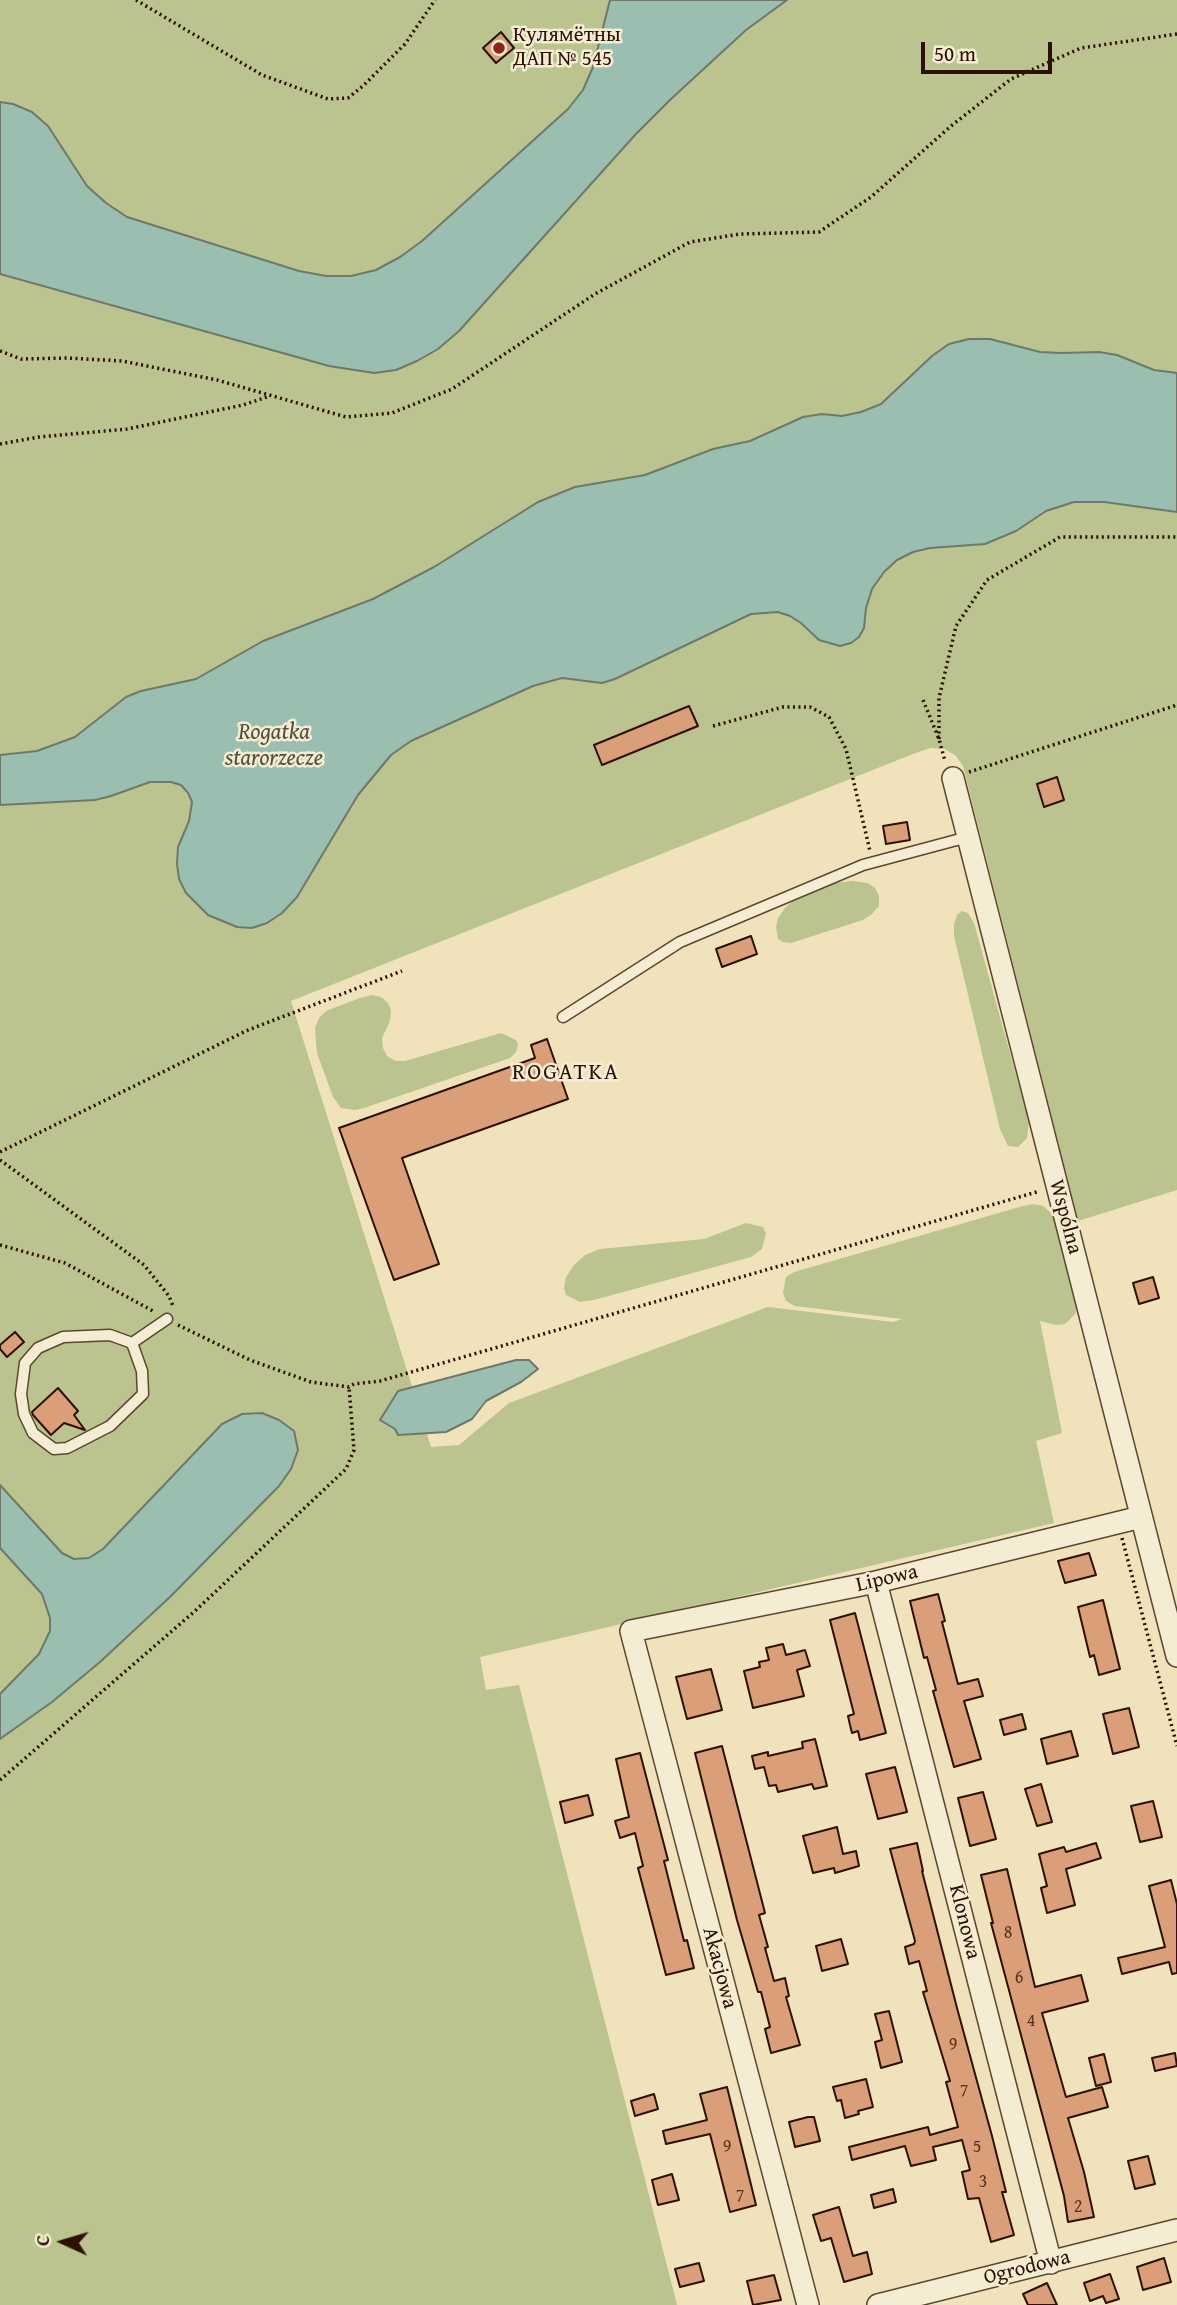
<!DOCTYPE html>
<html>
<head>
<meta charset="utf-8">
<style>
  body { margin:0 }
  #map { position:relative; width:1177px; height:2305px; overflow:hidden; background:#f0e3bb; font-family:"Gentium Book Plus",serif }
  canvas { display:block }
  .north { position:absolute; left:28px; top:2207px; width:70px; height:70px; -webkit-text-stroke:5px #f5edd3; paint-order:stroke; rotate:274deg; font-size:19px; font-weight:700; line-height:28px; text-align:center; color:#2c1100 }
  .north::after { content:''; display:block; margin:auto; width:24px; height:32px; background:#2c1100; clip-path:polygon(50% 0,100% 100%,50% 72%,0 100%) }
  .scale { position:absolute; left:921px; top:42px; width:131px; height:32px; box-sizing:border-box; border:4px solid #2c1100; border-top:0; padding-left:9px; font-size:21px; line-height:24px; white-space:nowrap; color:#2c1100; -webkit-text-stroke:5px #f5edd3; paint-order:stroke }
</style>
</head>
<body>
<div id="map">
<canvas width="1177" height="2305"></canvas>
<div class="north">С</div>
<div class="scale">50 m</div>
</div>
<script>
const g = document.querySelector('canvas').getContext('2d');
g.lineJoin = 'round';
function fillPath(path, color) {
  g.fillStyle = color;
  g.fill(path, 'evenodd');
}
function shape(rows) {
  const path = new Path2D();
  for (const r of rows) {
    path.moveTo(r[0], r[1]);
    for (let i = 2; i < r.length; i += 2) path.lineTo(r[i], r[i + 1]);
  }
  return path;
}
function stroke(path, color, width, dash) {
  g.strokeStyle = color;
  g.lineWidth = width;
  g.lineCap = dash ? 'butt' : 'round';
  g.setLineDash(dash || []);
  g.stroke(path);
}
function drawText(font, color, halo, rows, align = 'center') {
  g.font = font + ' "Gentium Book Plus",serif';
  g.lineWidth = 5;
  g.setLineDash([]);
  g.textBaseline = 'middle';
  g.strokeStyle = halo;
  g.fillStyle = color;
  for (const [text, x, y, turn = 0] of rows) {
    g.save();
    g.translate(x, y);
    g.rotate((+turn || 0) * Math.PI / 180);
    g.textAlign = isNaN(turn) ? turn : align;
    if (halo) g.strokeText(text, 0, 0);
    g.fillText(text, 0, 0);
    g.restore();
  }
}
fillPath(shape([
  [0,0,1177,0,1177,373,1154,370,1117,355,1099,352,1061,353,1040,352,1014,344,917,369,881,404,861,412,842,416,822,414,787,423,750,441,713,449,645,475,575,487,538,502,434,567,373,599,263,641,196,679,113,706,75,737,37,751,0,755],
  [1089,501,1177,512,1177,1190,1078,1221,963,766,956,756,945,749,931,748,918,752,291,1001,431,1447,459,1445,509,1403,768,1307,893,1322,902,1319,795,1306,786,1301,783,1293,786,1277,794,1272,1023,1206,1034,1204,1043,1206,1051,1213,1057,1224,1077,1303,1076,1313,1065,1324,1056,1325,1040,1321,1062,1433,1036,1441,1054,1523,480,1657,486,1690,519,1685,677,2305,0,2305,0,805,95,800,111,796,150,782,171,782,181,785,192,802,192,812,178,847,267,923,282,913,297,897,358,795,373,774,391,755,411,741,548,680,562,678,602,683,615,679,751,614,778,612,790,616,801,623,809,632,829,644,851,643,864,628,866,608,872,589,884,572,897,560,913,552,930,548,985,544,1016,531,1046,511,1060,505],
  [852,881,868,883,875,888,879,896,879,906,872,914,863,920,791,943,783,942,778,939,776,927,778,918,785,908,797,897,833,883],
  [962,911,968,913,974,923,1029,1122,1027,1138,1018,1147,1008,1146,1000,1129,954,936,954,924,957,915],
  [372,995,381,997,388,1003,391,1010,390,1021,382,1038,383,1048,387,1056,396,1061,405,1061,501,1033,516,1040,518,1045,516,1052,510,1058,364,1108,355,1110,341,1108,333,1097,317,1053,315,1028,319,1018,326,1011,360,998],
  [746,1223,763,1227,766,1233,762,1249,751,1257,594,1300,580,1302,566,1295,564,1288,566,1277,574,1265,585,1255,600,1249,704,1239]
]), '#bbc38f');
const water = shape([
  [610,0,787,0,746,30,671,99,635,135,459,331,438,349,417,361,396,370,374,373,329,366,0,274,0,102,13,104,32,112,48,126,87,186,106,203,127,217,299,271,326,276,351,276,376,270,400,257,422,241,568,109,583,90,593,67,610,0],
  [969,339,990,339,1040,352,1061,353,1099,352,1117,355,1154,370,1177,373,1177,512,1104,502,1074,502,1046,511,1016,531,985,544,930,548,913,552,897,560,884,572,872,589,866,608,864,628,859,637,851,643,840,646,819,640,801,623,790,616,778,612,751,614,615,679,602,683,562,678,533,686,411,741,391,755,358,795,297,897,282,913,267,923,252,928,237,927,208,915,186,893,179,879,177,864,178,847,189,821,192,802,188,793,181,785,171,782,150,782,111,796,95,800,0,805,0,755,37,751,75,737,126,697,141,691,196,679,263,641,373,599,434,567,538,502,575,487,645,475,713,449,750,441,803,417,822,414,842,416,861,412,881,404,932,356,949,344,969,339],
  [516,1360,529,1360,538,1369,521,1382,486,1401,472,1419,446,1432,398,1435,395,1429,380,1420,398,1391,516,1360],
  [262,1413,279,1420,294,1431,298,1450,291,1469,279,1486,171,1596,100,1662,52,1702,0,1739,0,1694,39,1654,50,1631,50,1618,42,1594,0,1548,0,1485,62,1553,74,1559,89,1558,103,1549,222,1424,242,1414,262,1413]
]);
fillPath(water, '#9abeb0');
stroke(water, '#6e796a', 2);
const building = shape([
  [501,32,514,48,496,63,483,48,501,32],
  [689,706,698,726,602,765,594,745,689,706],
  [1057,777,1064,800,1044,807,1037,784,1057,777],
  [907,822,910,840,886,844,883,826,907,822],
  [751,936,757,954,722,967,716,949,751,936],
  [547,1039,568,1099,402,1158,439,1264,394,1280,339,1128,535,1058,531,1045,547,1039],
  [1153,1277,1159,1298,1139,1304,1133,1283,1153,1277],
  [15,1332,24,1342,7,1357,0,1349,0,1345,15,1332],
  [58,1388,78,1411,74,1415,85,1430,64,1423,51,1435,33,1415,32,1412,58,1388],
  [1089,1553,1096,1575,1065,1583,1058,1561,1089,1553],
  [938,1594,945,1621,942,1622,958,1684,978,1679,983,1696,964,1701,981,1759,954,1767,933,1691,936,1690,927,1657,924,1658,910,1601,938,1594],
  [1103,1600,1120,1669,1099,1675,1094,1655,1090,1657,1078,1607,1103,1600],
  [855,1613,886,1733,860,1740,858,1731,852,1733,850,1725,848,1716,854,1714,830,1620,855,1613],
  [783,1644,786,1655,805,1650,810,1666,797,1670,804,1696,753,1708,744,1671,760,1667,759,1662,769,1660,766,1648,783,1644],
  [711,1669,722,1710,687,1719,676,1677,711,1669],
  [1129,1708,1139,1747,1113,1754,1103,1714,1129,1708],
  [1022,1714,1026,1729,1004,1735,1000,1720,1022,1714],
  [1071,1731,1078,1756,1047,1764,1041,1739,1071,1731],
  [815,1739,827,1786,814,1789,812,1784,778,1792,776,1785,769,1786,764,1767,755,1769,752,1756,768,1752,768,1756,803,1748,802,1742,815,1739],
  [722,1746,765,1913,759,1915,768,1947,765,1948,774,1981,785,1978,789,1996,786,1997,800,2045,771,2053,765,2029,770,2027,761,1992,758,1992,737,1920,695,1753,722,1746],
  [640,1753,668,1860,664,1861,684,1941,687,1940,694,1968,666,1975,638,1868,643,1866,635,1833,620,1838,615,1821,629,1817,616,1759,640,1753],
  [895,1767,907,1812,878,1819,866,1774,895,1767],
  [1041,1784,1052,1822,1037,1826,1025,1789,1041,1784],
  [983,1792,996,1839,970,1846,958,1798,983,1792],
  [588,1795,593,1815,565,1823,560,1802,588,1795],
  [1153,1801,1162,1837,1140,1842,1131,1806,1153,1801],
  [837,1827,843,1854,856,1851,859,1866,835,1873,834,1868,813,1873,803,1836,837,1827],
  [917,1843,923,1871,922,1871,957,2008,992,2136,1006,2192,1002,2192,1014,2235,991,2242,979,2198,968,2199,962,2172,970,2170,962,2140,933,2147,936,2160,911,2166,905,2146,852,2160,849,2147,928,2127,930,2135,958,2127,946,2082,950,2081,923,1992,927,1991,919,1961,909,1964,905,1947,914,1944,915,1941,890,1849,917,1843],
  [1096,1843,1101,1858,1066,1869,1075,1905,1047,1913,1041,1888,1047,1886,1039,1854,1064,1847,1066,1852,1096,1843],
  [1007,1869,1035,1987,1081,1975,1088,2001,1042,2013,1066,2097,1102,2087,1108,2107,1068,2118,1084,2172,1094,2217,1068,2222,1064,2196,991,1923,993,1923,981,1875,1007,1869],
  [1171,1880,1177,1904,1177,1973,1172,1974,1169,1962,1122,1974,1118,1958,1165,1947,1149,1886,1171,1880],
  [841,1939,848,1964,822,1971,816,1946,841,1939],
  [889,2011,902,2062,881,2068,875,2042,882,2040,875,2014,889,2011],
  [1175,2053,1177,2066,1155,2071,1152,2058,1175,2053],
  [1104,2054,1111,2082,1096,2086,1089,2058,1104,2054],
  [866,2079,873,2107,858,2111,859,2114,845,2118,841,2100,837,2101,833,2087,866,2079],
  [727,2087,756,2205,730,2212,710,2134,666,2144,663,2131,707,2120,700,2094,727,2087],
  [654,2094,658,2109,635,2116,631,2101,654,2094],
  [808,2117,814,2117,820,2141,795,2147,789,2122,808,2117],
  [1148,2156,1155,2184,1135,2189,1128,2161,1148,2156],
  [672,2174,679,2200,658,2205,652,2180,672,2174],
  [893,2189,896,2202,874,2208,871,2195,893,2189],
  [839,2207,853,2256,867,2252,872,2274,844,2282,831,2238,821,2241,813,2215,839,2207],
  [1164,2258,1171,2282,1143,2290,1137,2267,1164,2258],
  [699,2263,704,2281,680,2287,675,2269,699,2263],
  [1110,2274,1119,2299,1106,2303,1103,2296,1090,2301,1084,2283,1110,2274],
  [774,2275,781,2300,753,2305,747,2281,774,2275],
  [1047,2283,1057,2305,1028,2305,1023,2294,1047,2283]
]);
fillPath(building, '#da9e78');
stroke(building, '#2c1100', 2);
const lane = shape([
  [563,1017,680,942,863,865,968,837],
  [132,1343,142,1371,143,1394,110,1426,67,1448,54,1449,33,1433,24,1414,21,1394,25,1363,38,1348,63,1337,110,1335,132,1343,167,1319]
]);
const street = shape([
  [953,778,1177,1656],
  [876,1582,1051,2263],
  [808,2305,631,1631,876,1582,1141,1517],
  [878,2305,1177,2230]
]);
stroke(lane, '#5d462f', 13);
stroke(street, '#5d462f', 24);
stroke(shape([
  [136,0,262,75,328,99,348,98,364,85,405,44,435,0],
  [0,351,21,359,67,358,122,361,217,380,346,417,392,413,452,389,595,294,690,242,740,234,819,232,871,197,951,126,1011,79,1081,48,1177,34],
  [0,444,39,437,127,429,243,405,270,396],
  [923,700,939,739,945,761],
  [713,726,783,707,810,707,829,717,846,749,870,851],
  [939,739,939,698,956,626,987,580,1060,537,1177,537],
  [969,772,1177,705],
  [0,1152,248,1030,402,971],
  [0,1160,144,1265,169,1296,173,1306],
  [0,1245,65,1263,153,1311],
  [178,1325,250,1360,311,1382,349,1387,354,1384,380,1381,1040,1191],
  [1122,1538,1177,1746],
  [0,1780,195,1611,346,1469,354,1450,349,1387]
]), '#2c1100', 3.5, [2, 3.5]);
stroke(lane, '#f5edd3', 10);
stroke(street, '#f5edd3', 21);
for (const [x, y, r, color] of [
  [499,48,7,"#8f2418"]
]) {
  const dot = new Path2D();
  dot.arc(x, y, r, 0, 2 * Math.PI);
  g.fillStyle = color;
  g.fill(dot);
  stroke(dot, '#f5edd3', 2.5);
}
drawText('18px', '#58341e', null, [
  ["8",1008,1933],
  ["6",1019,1978],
  ["4",1031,2021],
  ["9",953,2045],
  ["7",964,2091],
  ["9",727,2147],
  ["5",977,2147],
  ["3",983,2182],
  ["7",740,2196],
  ["2",1078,2207]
]);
drawText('21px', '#2c1100', '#f5edd3', [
  ["Кулямётны",513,36],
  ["ДАП № 545",513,60]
], 'left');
drawText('21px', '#2c1100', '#f5edd3', [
  ["Wspólna",1065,1217,75],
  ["Lipowa",887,1579,-13],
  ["Klonowa",964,1922,76],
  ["Akacjowa",719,1968,75],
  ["Ogrodowa",1027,2268,-14]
]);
drawText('italic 23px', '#524e3e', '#f5edd3', [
  ["Rogatka",274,733],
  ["starorzecze",274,759]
]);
g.letterSpacing = '2px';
drawText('23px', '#2c1100', '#f5edd3', [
  ["ROGATKA",566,1073]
]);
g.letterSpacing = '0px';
</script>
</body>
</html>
